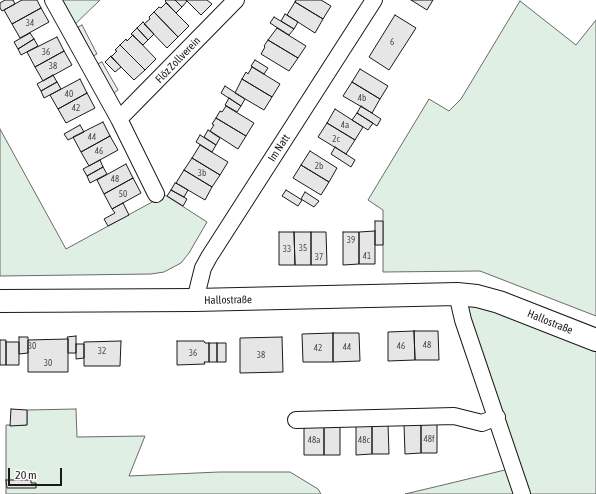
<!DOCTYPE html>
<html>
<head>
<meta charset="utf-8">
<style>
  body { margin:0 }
  #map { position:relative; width:596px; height:494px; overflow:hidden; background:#fff; font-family:"Asap Condensed",sans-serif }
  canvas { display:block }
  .scale { position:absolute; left:8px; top:468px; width:54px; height:18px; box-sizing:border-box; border:2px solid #1a1a1a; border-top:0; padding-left:5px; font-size:12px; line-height:14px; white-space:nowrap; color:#1a1a1a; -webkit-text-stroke:3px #fff; paint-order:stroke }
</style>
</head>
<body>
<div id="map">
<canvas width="596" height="494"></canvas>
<div class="scale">20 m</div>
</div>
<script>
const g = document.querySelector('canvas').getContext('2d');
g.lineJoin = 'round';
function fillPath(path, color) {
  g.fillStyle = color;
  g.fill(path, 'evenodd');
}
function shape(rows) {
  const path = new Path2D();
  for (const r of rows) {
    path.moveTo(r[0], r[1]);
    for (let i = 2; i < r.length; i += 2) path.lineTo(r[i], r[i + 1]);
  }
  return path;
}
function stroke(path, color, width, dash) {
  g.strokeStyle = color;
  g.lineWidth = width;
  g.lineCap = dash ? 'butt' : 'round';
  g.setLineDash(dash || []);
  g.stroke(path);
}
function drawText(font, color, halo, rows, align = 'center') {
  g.font = font + ' "Asap Condensed",sans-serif';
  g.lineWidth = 3;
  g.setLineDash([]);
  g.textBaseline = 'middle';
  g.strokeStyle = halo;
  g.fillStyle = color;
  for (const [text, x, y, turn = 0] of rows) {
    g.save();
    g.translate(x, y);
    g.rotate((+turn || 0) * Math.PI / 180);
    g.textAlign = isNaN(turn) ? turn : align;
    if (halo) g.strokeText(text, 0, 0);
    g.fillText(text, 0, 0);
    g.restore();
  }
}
const green = shape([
  [53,0,100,0,69,30,53,0],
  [520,1,576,45,596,20,596,316,480,271,383,272,383,210,368,200,429,99,449,111,461,99,520,1],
  [0,129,66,249,165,195,207,222,189,253,181,263,164,272,151,274,0,276,0,129],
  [461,299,596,344,596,494,528,494,461,299],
  [76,409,77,437,145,436,129,476,219,472,290,472,318,489,321,494,6,494,6,425,27,425,27,410,76,409],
  [509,469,516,494,405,494,443,485,509,469]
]);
fillPath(green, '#e0efe3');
stroke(green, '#6a6a6a', 1);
const parking = shape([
  [82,25,97,54,93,56,78,27,82,25],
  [102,62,118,90,114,93,97,64,102,62]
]);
fillPath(parking, '#ededed');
stroke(parking, '#6a6a6a', 1);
const building = shape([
  [5,0,13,0,15,4,2,11,0,8,0,3,5,0],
  [22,0,37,0,41,8,12,24,4,10,22,0],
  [166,0,175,0,182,7,176,13,165,1,166,0],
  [175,0,186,0,187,1,182,7,175,0],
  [186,0,207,0,212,4,201,15,186,0],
  [296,0,321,0,331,6,323,19,295,2,296,0],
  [411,0,433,0,427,10,411,0],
  [295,2,323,19,315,33,287,15,295,2],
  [166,3,189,26,178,37,154,12,159,7,161,8,166,3],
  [41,8,49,22,20,38,12,24,41,8],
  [154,12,178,37,167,48,144,24,150,19,149,17,154,12],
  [285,14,298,22,294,29,281,21,285,14],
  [395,15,416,28,389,70,369,57,395,15],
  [274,17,294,29,289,35,270,23,274,17],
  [143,22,154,34,148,40,137,28,143,22],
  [137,28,148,40,143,45,131,34,137,28],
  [277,28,306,46,298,58,268,40,277,28],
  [30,33,34,39,18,49,14,42,30,33],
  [133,35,156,59,145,70,120,45,126,39,127,41,133,35],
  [57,37,64,51,35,67,27,52,57,37],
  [34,39,38,46,21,55,18,49,34,39],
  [268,40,298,58,289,71,261,54,265,47,264,46,268,40],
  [120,45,145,70,134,80,111,57,117,51,115,50,120,45],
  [64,51,72,65,43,81,35,67,64,51],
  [111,56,121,67,115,72,105,62,111,56],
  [255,60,268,68,264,74,251,66,255,60],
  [252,67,280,84,272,97,242,79,246,72,248,74,252,67],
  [360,69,388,86,380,99,352,82,360,69],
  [53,75,57,82,41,91,37,84,53,75],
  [80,79,87,93,58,109,50,95,80,79],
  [242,79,272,97,264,110,235,93,242,79],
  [57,82,61,89,44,98,41,91,57,82],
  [352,82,380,99,372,113,343,96,352,82],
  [225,86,245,99,241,106,221,93,225,86],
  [87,93,95,108,66,123,58,109,87,93],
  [229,98,241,106,237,112,225,105,229,98],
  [226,106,254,123,246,136,216,118,220,111,222,112,226,106],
  [361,106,381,119,377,126,357,113,361,106],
  [335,109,363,127,355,140,327,123,335,109],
  [357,113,373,123,368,130,352,120,357,113],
  [216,118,246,136,238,149,210,131,214,125,212,124,216,118],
  [103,122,110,136,81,152,73,137,103,122],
  [327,123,355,140,346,154,318,137,327,123],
  [80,125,84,132,68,140,64,134,80,125],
  [208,130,220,138,216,145,204,137,208,130],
  [200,135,216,145,212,152,196,142,200,135],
  [110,136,118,150,89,166,81,152,110,136],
  [200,145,228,162,220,175,192,158,200,145],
  [335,147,355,160,351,167,331,154,335,147],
  [310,151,337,168,329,182,301,165,310,151],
  [192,158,220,175,212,187,184,170,192,158],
  [100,160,103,167,87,176,83,169,100,160],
  [126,164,133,178,104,194,97,180,126,164],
  [301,165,329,182,321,195,293,178,301,165],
  [103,167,107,174,90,183,87,176,103,167],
  [184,170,212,187,205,200,176,183,184,170],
  [133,178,141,193,112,209,104,194,133,178],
  [175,183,176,183,188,190,184,197,171,190,175,183],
  [171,190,187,199,183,206,167,196,171,190],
  [286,190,302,200,298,206,282,196,286,190],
  [305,192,319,201,314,207,301,199,305,192],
  [123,203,129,215,108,226,104,219,115,213,112,209,123,203],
  [375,221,383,221,383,245,375,245,375,221],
  [375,231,375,264,359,264,359,232,375,231],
  [279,232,294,232,295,265,279,265,279,232],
  [294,232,311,232,311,265,295,265,294,232],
  [311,232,326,232,327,265,311,265,311,232],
  [343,232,359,232,359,264,343,265,343,232],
  [414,331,438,331,439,360,415,360,414,331],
  [414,331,415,360,388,361,388,332,414,331],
  [333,333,359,333,360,361,333,362,333,333],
  [333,333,333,362,303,362,302,334,333,333],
  [76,336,76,353,68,353,68,339,67,337,76,336],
  [19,337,28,337,28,353,19,354,19,337],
  [282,337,283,372,240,373,240,338,282,337],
  [68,339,68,372,28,372,28,340,68,339],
  [0,340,6,340,6,365,0,365,0,340],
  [121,341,120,366,84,366,84,342,121,341],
  [177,341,204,341,205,343,209,343,209,362,204,362,205,364,177,365,177,341],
  [6,342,19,342,19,365,6,365,6,342],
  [209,343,217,343,217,362,209,362,209,343],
  [217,343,226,343,226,362,217,362,217,343],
  [76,344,84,344,84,358,76,359,76,344],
  [11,409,27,410,27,425,10,426,11,409],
  [388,424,389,454,372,454,372,425,388,424],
  [404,424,421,424,421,453,405,454,404,424],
  [421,424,437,424,437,453,421,453,421,424],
  [324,425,324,455,304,455,304,426,324,425],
  [324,425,340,425,340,455,324,455,324,425],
  [356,425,372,425,372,454,356,455,356,425],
  [6,480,31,480,31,483,36,483,36,488,7,488,6,480]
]);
fillPath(building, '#e6e6e6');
stroke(building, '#1a1a1a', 1);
const minor = shape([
  [53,0,119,119,156,194],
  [119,119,236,0],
  [457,294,463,320,522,494],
  [195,300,203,268,209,257,374,0],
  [296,420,454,416,482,423,497,417]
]);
const secondary = shape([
  [0,301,195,300,457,294,477,296,499,302,596,340]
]);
stroke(minor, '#1a1a1a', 18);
stroke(secondary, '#1a1a1a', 24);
stroke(minor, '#fff', 16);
stroke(secondary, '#fff', 22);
drawText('9px', '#4d4d4d', null, [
  ["34",30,23],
  ["6",392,42],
  ["36",46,52],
  ["38",53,66],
  ["40",69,94],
  ["4b",362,98],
  ["42",76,108],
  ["4a",345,125],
  ["44",92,137],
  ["2c",336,139],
  ["46",99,151],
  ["2b",319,166],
  ["3b",202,173],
  ["48",115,179],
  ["50",123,194],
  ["39",351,240],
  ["35",303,248],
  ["33",287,249],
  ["41",367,256],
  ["37",319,257],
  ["48",427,345],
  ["30",32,346],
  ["46",401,346],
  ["44",347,347],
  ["42",318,348],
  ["32",102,351],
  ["36",193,353],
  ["38",261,355],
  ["30",48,363],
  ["48f",429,439],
  ["48a",314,440],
  ["48c",364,440]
]);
drawText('11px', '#1a1a1a', '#fff', [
  ["Flöz Zollverein",178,60,-46],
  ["Im Natt",279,148,-57],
  ["Hallostraße",228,300,-1],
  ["Hallostraße",550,322,22]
]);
</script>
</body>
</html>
